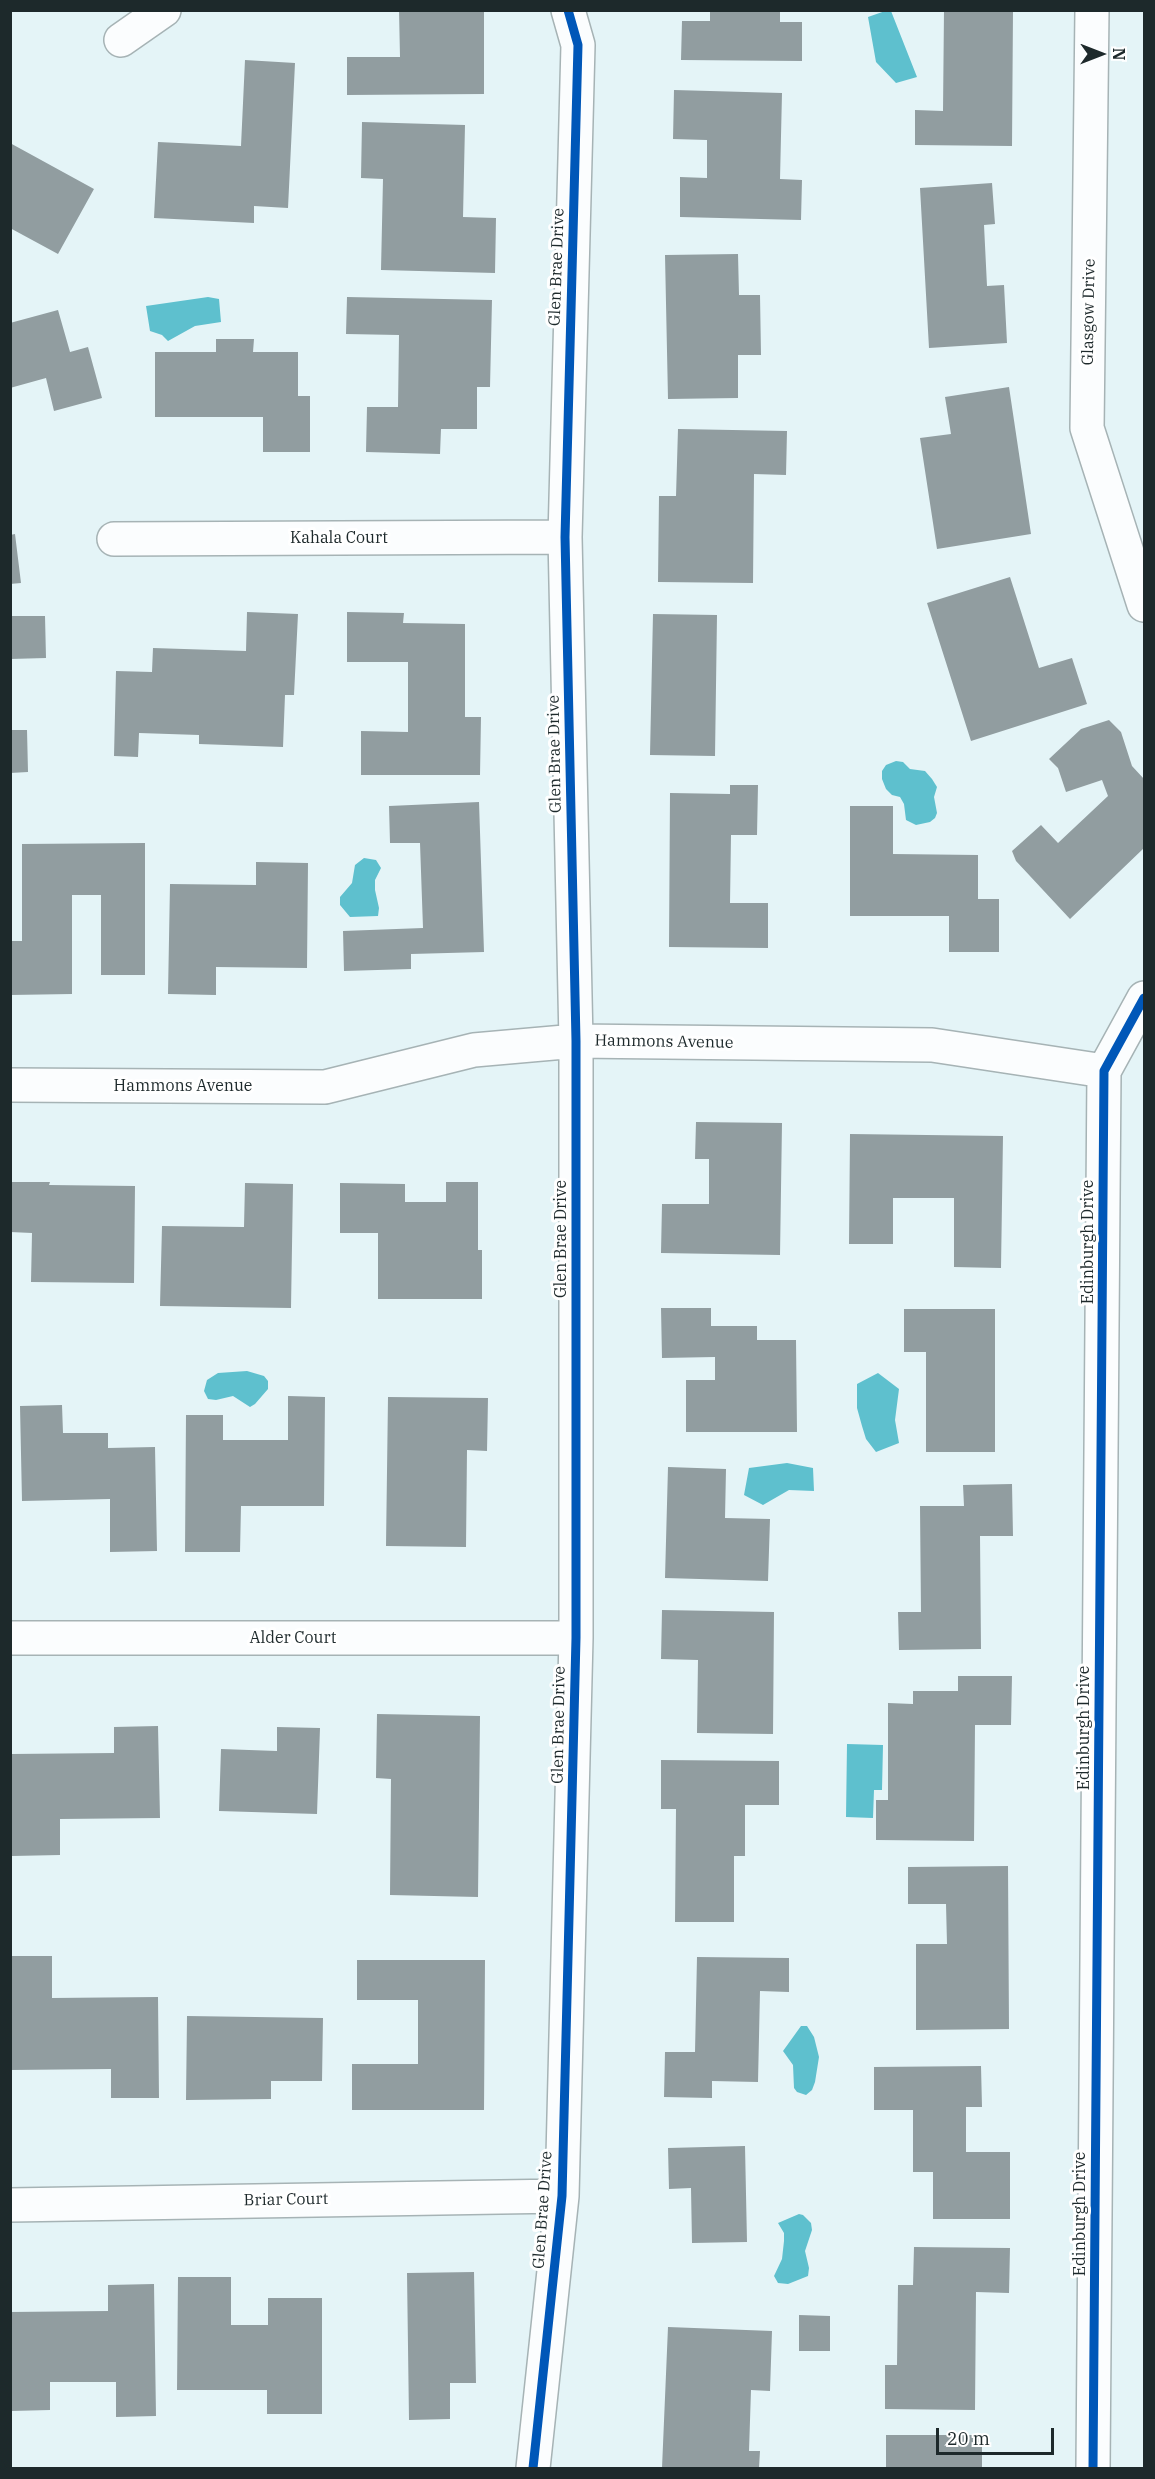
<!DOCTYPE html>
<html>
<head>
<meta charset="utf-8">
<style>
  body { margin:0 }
  #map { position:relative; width:1155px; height:2479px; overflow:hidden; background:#e4f4f7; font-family:"IBM Plex Serif",serif }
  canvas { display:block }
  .frame { position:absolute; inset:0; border:12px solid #1d292b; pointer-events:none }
  .north { position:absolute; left:1071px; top:24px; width:60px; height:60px; -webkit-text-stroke:4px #fff; paint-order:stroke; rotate:90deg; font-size:16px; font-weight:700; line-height:24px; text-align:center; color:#1d292b }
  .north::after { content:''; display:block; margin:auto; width:21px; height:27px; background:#1d292b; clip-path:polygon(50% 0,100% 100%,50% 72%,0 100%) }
  .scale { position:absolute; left:936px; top:2428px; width:118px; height:27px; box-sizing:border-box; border:3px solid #1d292b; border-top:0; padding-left:8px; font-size:18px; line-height:21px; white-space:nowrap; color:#1d292b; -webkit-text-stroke:4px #fff; paint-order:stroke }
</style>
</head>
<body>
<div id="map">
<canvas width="1155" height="2479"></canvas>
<div class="frame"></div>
<div class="north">N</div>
<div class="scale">20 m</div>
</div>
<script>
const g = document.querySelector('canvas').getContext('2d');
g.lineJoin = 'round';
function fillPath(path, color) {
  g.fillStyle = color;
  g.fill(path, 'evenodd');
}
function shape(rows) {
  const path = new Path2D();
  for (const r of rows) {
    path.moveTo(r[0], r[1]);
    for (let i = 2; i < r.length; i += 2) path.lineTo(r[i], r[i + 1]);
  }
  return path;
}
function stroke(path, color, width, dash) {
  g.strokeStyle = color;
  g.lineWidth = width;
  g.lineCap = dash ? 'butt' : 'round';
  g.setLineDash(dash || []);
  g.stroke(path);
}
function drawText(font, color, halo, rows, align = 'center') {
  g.font = font + ' "IBM Plex Serif",serif';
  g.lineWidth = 6;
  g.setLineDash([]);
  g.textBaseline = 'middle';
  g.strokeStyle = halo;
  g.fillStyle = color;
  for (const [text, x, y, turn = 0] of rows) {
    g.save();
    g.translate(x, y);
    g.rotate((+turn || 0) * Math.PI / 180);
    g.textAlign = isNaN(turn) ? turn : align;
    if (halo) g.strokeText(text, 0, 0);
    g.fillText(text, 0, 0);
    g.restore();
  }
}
fillPath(shape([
  [888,10,891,11,917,77,896,83,876,62,868,17],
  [208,297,219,299,221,322,195,326,168,341,162,335,150,331,146,306],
  [896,761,903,762,910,769,925,771,932,779,937,787,934,797,937,813,935,818,930,822,916,825,906,820,904,804,900,797,892,795,886,789,882,779,882,771,886,765],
  [364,858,376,860,381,868,375,880,375,890,379,908,378,916,350,917,340,905,340,897,352,883,355,865],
  [247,1371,264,1376,268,1381,268,1389,255,1404,250,1407,233,1396,216,1400,208,1399,204,1391,207,1380,218,1373],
  [878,1373,899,1389,895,1420,899,1443,876,1452,866,1439,862,1426,857,1408,857,1384],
  [787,1463,813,1468,814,1491,789,1490,763,1505,744,1495,749,1468],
  [847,1744,883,1745,882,1790,874,1790,873,1818,846,1817],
  [801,2026,807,2026,814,2037,819,2057,815,2082,812,2090,806,2095,797,2092,794,2088,793,2065,783,2051],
  [799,2214,803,2215,811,2223,812,2230,805,2251,809,2268,808,2276,788,2284,778,2283,774,2276,782,2259,784,2241,784,2233,778,2223]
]), '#5ec0ce');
fillPath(shape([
  [399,10,484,10,484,94,347,95,347,57,400,57],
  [710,10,780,10,780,22,802,22,802,61,681,60,682,21,710,21],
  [944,10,1013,10,1012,146,915,145,915,110,943,111],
  [245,60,295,63,288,208,254,206,254,223,154,218,158,142,241,146],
  [674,90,782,93,780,179,802,180,801,220,680,217,680,177,707,178,707,140,673,139],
  [362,122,465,125,463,217,496,218,495,273,381,270,383,179,361,178],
  [10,143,94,189,58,254,10,228],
  [992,183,995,224,984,225,987,286,1004,285,1007,343,929,348,920,188],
  [738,254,739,295,760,295,761,355,738,355,738,398,668,399,665,255],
  [347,297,492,300,490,387,477,387,477,429,441,429,440,454,366,452,367,407,398,407,399,335,346,334],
  [58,310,70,352,88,347,102,398,54,411,46,378,10,388,10,323],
  [216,339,254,339,253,352,298,352,298,396,310,396,310,452,263,452,263,417,155,417,155,352,216,352],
  [1009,387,1031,534,937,549,920,438,951,434,945,397],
  [678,429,787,431,786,475,754,474,753,583,658,582,659,496,676,496],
  [15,534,21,583,10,584,10,535],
  [1010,577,1039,668,1072,658,1087,704,971,741,927,603],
  [247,612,298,614,294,695,285,695,283,747,199,744,199,735,139,733,138,757,114,756,116,671,152,672,153,648,246,651],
  [347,612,404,613,403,623,465,624,465,717,481,717,480,775,361,775,361,731,408,732,408,662,347,662],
  [653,614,717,615,715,756,650,755],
  [10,616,45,616,46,658,10,659],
  [1109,720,1121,732,1132,766,1144,779,1144,848,1070,919,1016,861,1012,851,1041,825,1058,843,1108,796,1102,780,1066,792,1058,768,1049,759,1081,729],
  [10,730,27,730,28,772,10,773],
  [730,785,758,785,757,835,731,835,730,903,768,903,768,948,669,947,670,793,730,794],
  [479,802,484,952,411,954,411,969,344,971,343,931,423,928,420,843,390,843,389,806],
  [850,806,893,806,893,854,978,855,978,899,999,899,999,952,949,952,949,916,850,916],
  [145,843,145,975,101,975,101,895,72,895,72,994,10,995,10,941,22,941,22,844],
  [256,862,308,863,307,968,216,967,216,995,168,994,170,884,256,885],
  [696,1122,782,1123,780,1255,661,1253,662,1204,709,1204,709,1159,695,1159],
  [850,1134,1003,1136,1001,1268,954,1267,954,1198,893,1198,893,1244,849,1244],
  [10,1182,50,1182,49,1185,135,1186,134,1283,31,1282,32,1233,10,1232],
  [446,1182,478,1182,478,1250,482,1250,482,1299,378,1299,378,1233,340,1233,340,1183,405,1184,405,1202,446,1202],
  [245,1183,293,1184,291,1308,160,1306,162,1226,244,1227],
  [661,1308,711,1308,711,1326,757,1326,757,1340,796,1340,797,1432,686,1432,686,1380,715,1380,715,1357,662,1358],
  [904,1309,995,1309,995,1452,926,1452,926,1352,904,1352],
  [288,1396,325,1397,324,1506,241,1506,240,1552,185,1552,186,1415,223,1415,223,1440,288,1440],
  [388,1397,488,1398,487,1451,467,1450,466,1547,386,1546],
  [62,1405,63,1433,108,1433,108,1448,155,1447,157,1551,110,1552,110,1499,22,1501,20,1406],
  [668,1467,726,1469,725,1518,770,1519,768,1581,665,1578],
  [1012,1484,1013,1536,980,1536,981,1649,899,1650,898,1612,921,1612,920,1506,964,1506,963,1485],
  [662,1610,774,1612,773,1734,697,1733,698,1660,661,1659],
  [958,1676,1012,1676,1011,1725,975,1725,974,1841,876,1840,876,1800,888,1800,888,1703,913,1704,913,1691,958,1691],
  [377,1714,480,1716,478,1897,390,1895,391,1779,376,1778],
  [158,1726,160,1818,60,1819,60,1855,12,1856,11,1754,114,1753,114,1727],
  [277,1727,320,1728,317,1814,219,1811,221,1749,277,1751],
  [661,1760,779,1761,779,1805,745,1805,745,1856,734,1856,734,1922,675,1922,676,1809,661,1809],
  [1008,1866,1009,2029,916,2030,916,1944,947,1944,946,1904,908,1904,908,1867],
  [10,1956,52,1956,52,1998,158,1997,159,2098,111,2098,111,2069,10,2070],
  [697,1957,789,1958,789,1992,760,1991,758,2082,712,2081,712,2098,664,2097,665,2052,695,2052],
  [357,1960,485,1960,484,2110,352,2110,352,2064,418,2064,418,2000,357,2000],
  [187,2016,323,2018,322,2081,271,2081,271,2099,186,2100],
  [981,2066,982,2107,966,2107,966,2152,1010,2152,1010,2219,933,2219,933,2172,913,2172,913,2110,874,2110,874,2067],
  [745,2146,747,2242,692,2243,691,2188,669,2189,668,2148],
  [914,2247,1010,2248,1009,2293,976,2292,975,2410,885,2409,885,2365,897,2365,898,2285,913,2285],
  [474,2272,476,2383,450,2383,450,2419,409,2420,407,2273],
  [178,2277,231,2277,231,2325,268,2325,268,2298,322,2298,322,2414,267,2414,267,2390,177,2390],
  [154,2284,156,2416,116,2417,116,2382,50,2382,50,2410,11,2411,10,2312,108,2311,108,2285],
  [799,2315,830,2316,830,2351,799,2351],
  [668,2327,772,2331,770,2391,751,2390,749,2451,760,2451,759,2468,662,2468],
  [886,2435,982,2435,982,2468,886,2468]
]), '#919da0');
const street = shape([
  [1092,10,1087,428,1144,605],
  [121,40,164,10],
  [114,539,565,537],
  [10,1085,325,1087,474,1050,576,1041,932,1045,1104,1071],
  [10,1638,576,1638],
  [10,2205,562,2196],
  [533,2468,562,2196,576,1638,576,1041,565,537,578,45,568,10],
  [1093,2468,1104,1071,1144,998]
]);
stroke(street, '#a6b3b5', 36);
stroke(street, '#fbfdfe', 33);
stroke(shape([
  [533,2468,562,2196,576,1638,576,1041,565,537,578,45,568,10],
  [1093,2468,1104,1071,1144,998]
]), '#0057b8', 9);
drawText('16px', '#1d292b', '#fff', [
  ["Glen Brae Drive",557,267,-88],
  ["Glasgow Drive",1089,312,-89],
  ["Kahala Court",339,538],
  ["Glen Brae Drive",555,754,-91],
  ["Hammons Avenue",664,1042,1],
  ["Hammons Avenue",183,1086],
  ["Glen Brae Drive",561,1239,-90],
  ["Edinburgh Drive",1088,1242,-90],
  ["Alder Court",293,1638],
  ["Glen Brae Drive",559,1725,-89],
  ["Edinburgh Drive",1084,1728,-90],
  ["Briar Court",286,2200,-1],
  ["Glen Brae Drive",543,2210,-86],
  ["Edinburgh Drive",1080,2214,-90]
]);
</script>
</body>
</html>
